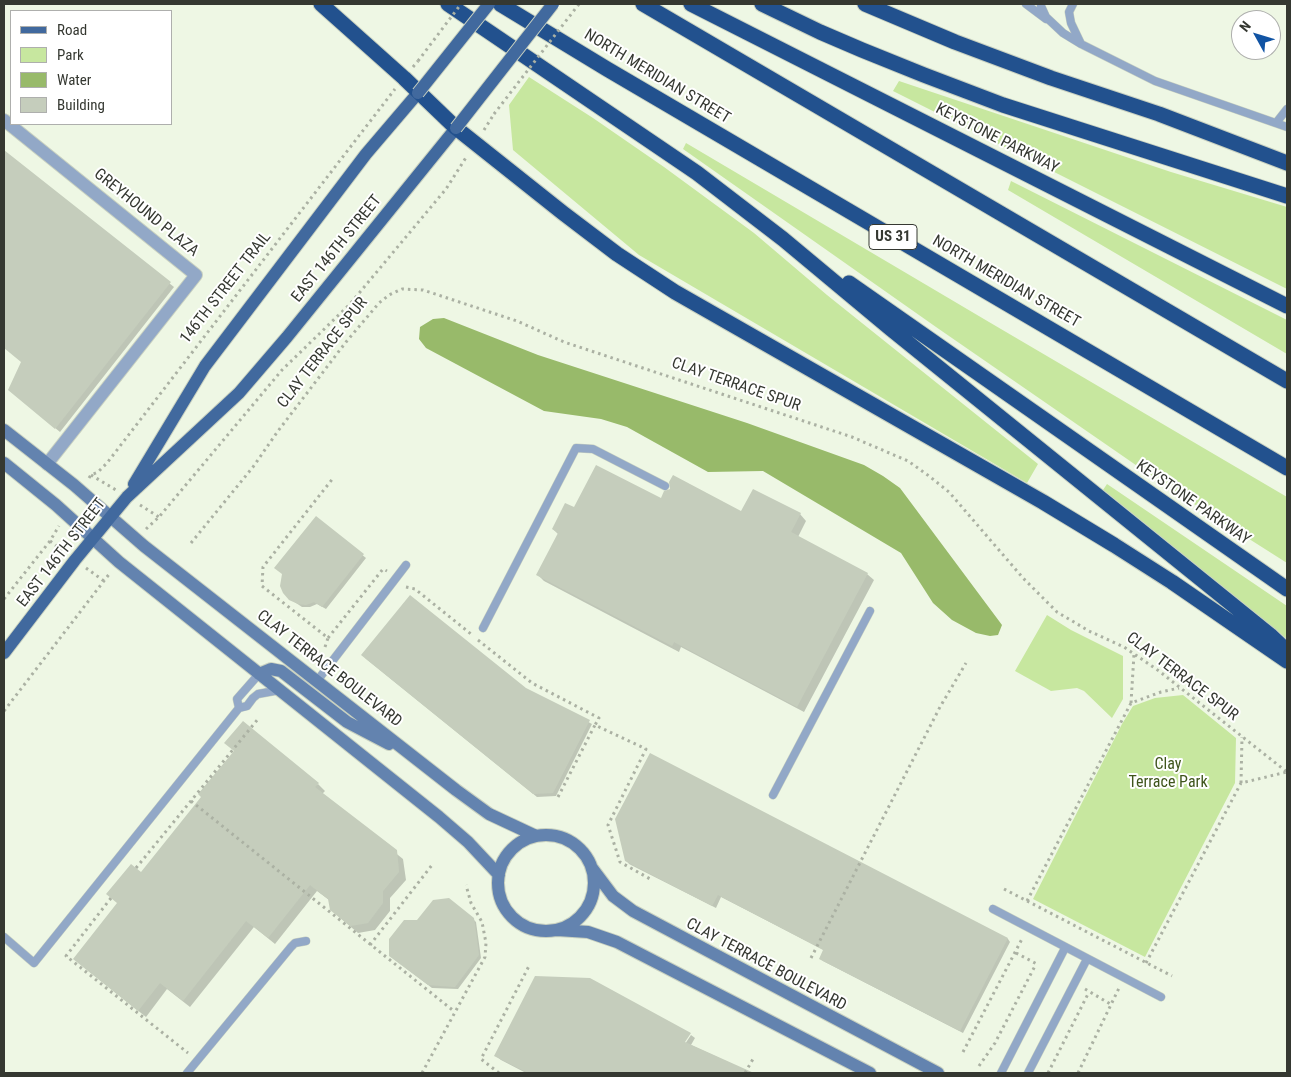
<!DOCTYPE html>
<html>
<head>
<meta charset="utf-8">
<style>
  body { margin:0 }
  #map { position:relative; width:1291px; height:1077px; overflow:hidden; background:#eef7e4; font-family:"Roboto Condensed",sans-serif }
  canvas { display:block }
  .frame { position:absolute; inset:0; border:5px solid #353831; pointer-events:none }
  .legend { position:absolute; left:10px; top:10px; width:162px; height:115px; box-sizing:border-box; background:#fff; border:1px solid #aeafad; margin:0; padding:6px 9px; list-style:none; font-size:15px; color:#353831 }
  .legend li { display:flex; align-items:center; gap:10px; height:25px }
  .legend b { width:25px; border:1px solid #aeafad }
  .north { position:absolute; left:1231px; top:10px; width:50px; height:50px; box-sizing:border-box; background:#fff; border:1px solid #aeafad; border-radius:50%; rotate:309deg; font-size:14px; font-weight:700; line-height:20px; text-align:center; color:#353831 }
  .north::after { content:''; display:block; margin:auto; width:18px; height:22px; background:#1154a4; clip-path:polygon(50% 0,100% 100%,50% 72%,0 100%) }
</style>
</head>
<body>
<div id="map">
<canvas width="1291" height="1077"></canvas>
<div class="frame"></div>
<ul class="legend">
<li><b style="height:6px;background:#41699e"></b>Road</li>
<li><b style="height:14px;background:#c7e79f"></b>Park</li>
<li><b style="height:14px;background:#98ba6a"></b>Water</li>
<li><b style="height:14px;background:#c5cdbc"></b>Building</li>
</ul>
<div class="north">N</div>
</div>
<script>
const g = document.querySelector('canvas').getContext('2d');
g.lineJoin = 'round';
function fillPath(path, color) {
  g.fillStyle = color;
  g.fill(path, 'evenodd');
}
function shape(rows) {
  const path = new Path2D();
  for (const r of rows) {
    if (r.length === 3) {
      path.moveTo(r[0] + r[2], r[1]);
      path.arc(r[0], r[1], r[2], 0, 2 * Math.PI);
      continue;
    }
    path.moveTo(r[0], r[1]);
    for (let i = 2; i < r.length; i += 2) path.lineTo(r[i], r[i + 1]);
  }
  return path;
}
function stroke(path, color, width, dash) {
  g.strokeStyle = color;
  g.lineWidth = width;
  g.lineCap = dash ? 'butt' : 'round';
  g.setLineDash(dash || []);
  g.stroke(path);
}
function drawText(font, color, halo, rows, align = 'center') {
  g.font = font + ' "Roboto Condensed",sans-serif';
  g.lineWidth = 4;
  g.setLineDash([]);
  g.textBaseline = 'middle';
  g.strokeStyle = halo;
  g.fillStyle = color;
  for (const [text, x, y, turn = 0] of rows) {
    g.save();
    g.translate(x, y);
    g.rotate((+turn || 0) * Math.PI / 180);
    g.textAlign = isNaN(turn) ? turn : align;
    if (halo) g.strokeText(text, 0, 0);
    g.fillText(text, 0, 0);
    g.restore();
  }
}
fillPath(shape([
  [529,77,593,118,664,167,754,233,827,295,1038,464,1027,483,639,255,513,150,509,105],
  [899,81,1171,172,1287,207,1287,289,893,91],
  [686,143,989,322,1287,497,1287,563,1172,490,936,327,683,149],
  [1011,181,1287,320,1287,354,1008,190],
  [1107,484,1287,606,1287,639,1103,490],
  [1047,615,1071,630,1123,656,1123,699,1112,718,1084,691,1077,688,1051,691,1015,671],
  [1183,695,1236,738,1235,783,1145,957,1033,899,1122,724,1133,706,1155,698]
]), '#c7e79f');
fillPath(shape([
  [444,318,538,355,747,423,864,465,883,476,900,488,1002,625,998,635,990,636,976,633,952,620,933,603,901,553,763,471,708,472,627,427,601,419,544,411,426,348,419,339,420,327,433,319]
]), '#98ba6a');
fillPath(shape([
  [4,151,174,287,60,432,14,394,23,362,4,347],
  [661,500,742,513,800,514,806,521,798,537,867,574,874,580,804,712,681,647,679,652,544,581,538,575,559,535,553,529,574,509],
  [316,518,366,558,326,609,317,604,310,607,302,607,290,599],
  [365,658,526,689,592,724,556,796,537,797],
  [650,754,1008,939,1010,942,963,1033,823,961,820,958,824,950,721,897,716,908,629,864,626,860],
  [318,784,325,791,322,794,403,859,406,880,390,898,390,911,375,930,358,933,338,916,329,900,317,891,275,944,254,927,190,1007,167,989,146,1017,81,965,142,874],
  [473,919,476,922,481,958,458,989,432,988,394,959,417,921],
  [691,1035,695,1038,691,1045,741,1068,746,1073,526,1073,501,1060,496,1056,681,1046,683,1047]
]), '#0003');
fillPath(shape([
  [4,150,171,282,55,429,8,390,21,362,4,348],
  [596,465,661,498,664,491,670,489,669,482,673,475,741,511,753,489,801,513,791,532,868,573,797,707,674,642,672,646,536,575,558,533,552,529,565,503,574,507],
  [316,516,364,554,322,607,314,602,306,605,298,604,289,600,283,593,280,586,282,574,274,568],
  [410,595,526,688,590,720,553,793,533,794,361,655],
  [243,721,319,783,315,787,397,850,399,872,383,891,383,903,368,923,350,926,330,910,328,899,310,885,268,938,246,921,183,1001,160,983,138,1011,73,959,117,903,106,894,131,864,141,872,201,797,198,794,234,751,224,743],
  [650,753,1008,938,960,1031,819,959,823,950,718,895,712,906,625,861,615,819],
  [449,898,474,918,479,955,455,987,428,985,389,956,389,939,404,920,417,920,433,900],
  [535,976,590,978,691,1033,685,1042,754,1073,528,1073,494,1056]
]), '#c5cdbc');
const lane = shape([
  [1026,4,1046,19],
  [1041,4,1041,6,1046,17,1063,33,1081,44],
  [1073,4,1069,12,1071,23,1081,44,1155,81,1287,127],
  [1276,123,1287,109],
  [483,628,576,448,593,449,665,486],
  [317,681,406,565],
  [239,708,237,699,259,674],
  [773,795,870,611],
  [993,909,1161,997],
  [4,937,34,963,239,708,247,706,253,698,258,694,280,690],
  [187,1073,291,947,295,943,306,941],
  [1001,1073,1065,948],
  [1028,1073,1087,959]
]);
const street = shape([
  [4,120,196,275,47,464]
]);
const secondary = shape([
  [4,430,74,485,144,546,456,790,489,814,536,836],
  [4,463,56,505,119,562,439,817,468,842,499,875],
  [259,674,271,669,281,671,347,722,389,744],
  [546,883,48],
  [592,868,613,896,633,911,938,1073],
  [557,930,588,932,617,942,870,1073]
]);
const primary = shape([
  [134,484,205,366,366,154,418,93],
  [4,653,75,560,127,497,239,393,287,337,456,128]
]);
const highway = shape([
  [321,4,404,78,456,128,563,213,617,254,675,292,1043,502,1114,545,1172,582,1287,661],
  [448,4,697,173,783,239,891,329,1270,635,1287,651],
  [500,4,607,69,1287,468],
  [643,4,1287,381],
  [691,4,1287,306],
  [762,4,820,32,862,50,924,75,1003,105,1287,196],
  [865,4,955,42,1051,78,1159,114,1287,163],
  [849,283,1287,589]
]);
stroke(lane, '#c9d1c0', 9);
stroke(street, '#c9d1c0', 14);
stroke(secondary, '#c9d1c0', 14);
stroke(primary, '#c9d1c0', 14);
stroke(highway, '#c9d1c0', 17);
stroke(shape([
  [413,67,418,61],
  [484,130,494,114],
  [91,475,116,490],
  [89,478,91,475,98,472,107,463,395,89],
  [140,505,159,517],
  [146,529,159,517,282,370,350,304,446,189,467,156],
  [50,541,63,551],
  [191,543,253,467,278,431,346,342,379,303,389,295,402,289,423,290,517,321,564,342,852,437,908,461,929,476,949,492,1023,578,1057,612,1089,631,1124,647,1159,671,1287,772],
  [86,568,104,581],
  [406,587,415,589,471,634],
  [4,599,50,541,59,526],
  [328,638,383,569,387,571],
  [478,640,532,683,599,718,595,725],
  [325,647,328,638,262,586,263,567,334,477],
  [1131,703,1134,654],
  [4,711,110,573],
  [1241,783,1242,737],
  [558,797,595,725,646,749,608,825,620,862,652,880],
  [191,801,455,1012],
  [136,868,258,719],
  [1004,889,1172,976],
  [111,898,66,956,188,1053],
  [1027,901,1131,703,1161,692,1179,688],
  [370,945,432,865],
  [1016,953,1037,964],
  [811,958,940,707,966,663],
  [1146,963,1241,783,1287,772],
  [1085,989,1112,1005],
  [963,1052,1023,937],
  [979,1066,995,1043,1036,964],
  [422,1073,485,957,486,943,482,922,471,903,466,885],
  [499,1073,481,1059,529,966],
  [745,1073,753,1059],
  [1048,1073,1089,992],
  [1078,1073,1119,988]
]), '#abb1a3', 3, [2.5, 4]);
stroke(lane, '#92a8c7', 8);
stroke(street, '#92a8c7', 12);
stroke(secondary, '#6383af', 12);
stroke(primary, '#41699e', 12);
stroke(highway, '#22518e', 15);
const primaryBridge = shape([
  [418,93,489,4],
  [456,128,553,4]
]);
stroke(primaryBridge, '#c9d1c0', 14, []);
stroke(shape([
  [418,61,461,4],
  [494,114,579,4]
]), '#abb1a3', 3, [2.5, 4]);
stroke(primaryBridge, '#41699e', 12);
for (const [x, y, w] of [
  [893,237,48]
]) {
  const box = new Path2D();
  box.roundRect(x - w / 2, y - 12.5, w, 25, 4);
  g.fillStyle = '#fff';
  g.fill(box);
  stroke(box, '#353831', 1);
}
drawText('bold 15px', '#353831', null, [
  ["US 31",893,237]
]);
drawText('16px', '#353831', '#fff', [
  ["NORTH MERIDIAN STREET",657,77,31],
  ["KEYSTONE PARKWAY",997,139,27],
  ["GREYHOUND PLAZA",146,213,39],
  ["EAST 146TH STREET",337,249,-51],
  ["NORTH MERIDIAN STREET",1006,282,30],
  ["146TH STREET TRAIL",226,288,-52],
  ["CLAY TERRACE SPUR",323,353,-52],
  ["CLAY TERRACE SPUR",736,385,19],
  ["KEYSTONE PARKWAY",1193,503,35],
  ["EAST 146TH STREET",62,553,-52],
  ["CLAY TERRACE BOULEVARD",329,669,38],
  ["CLAY TERRACE SPUR",1182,677,37],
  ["CLAY TERRACE BOULEVARD",766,965,28]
]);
drawText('16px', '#3f551c', '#fff', [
  ["Clay",1168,765],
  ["Terrace Park",1168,783]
]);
</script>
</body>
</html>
